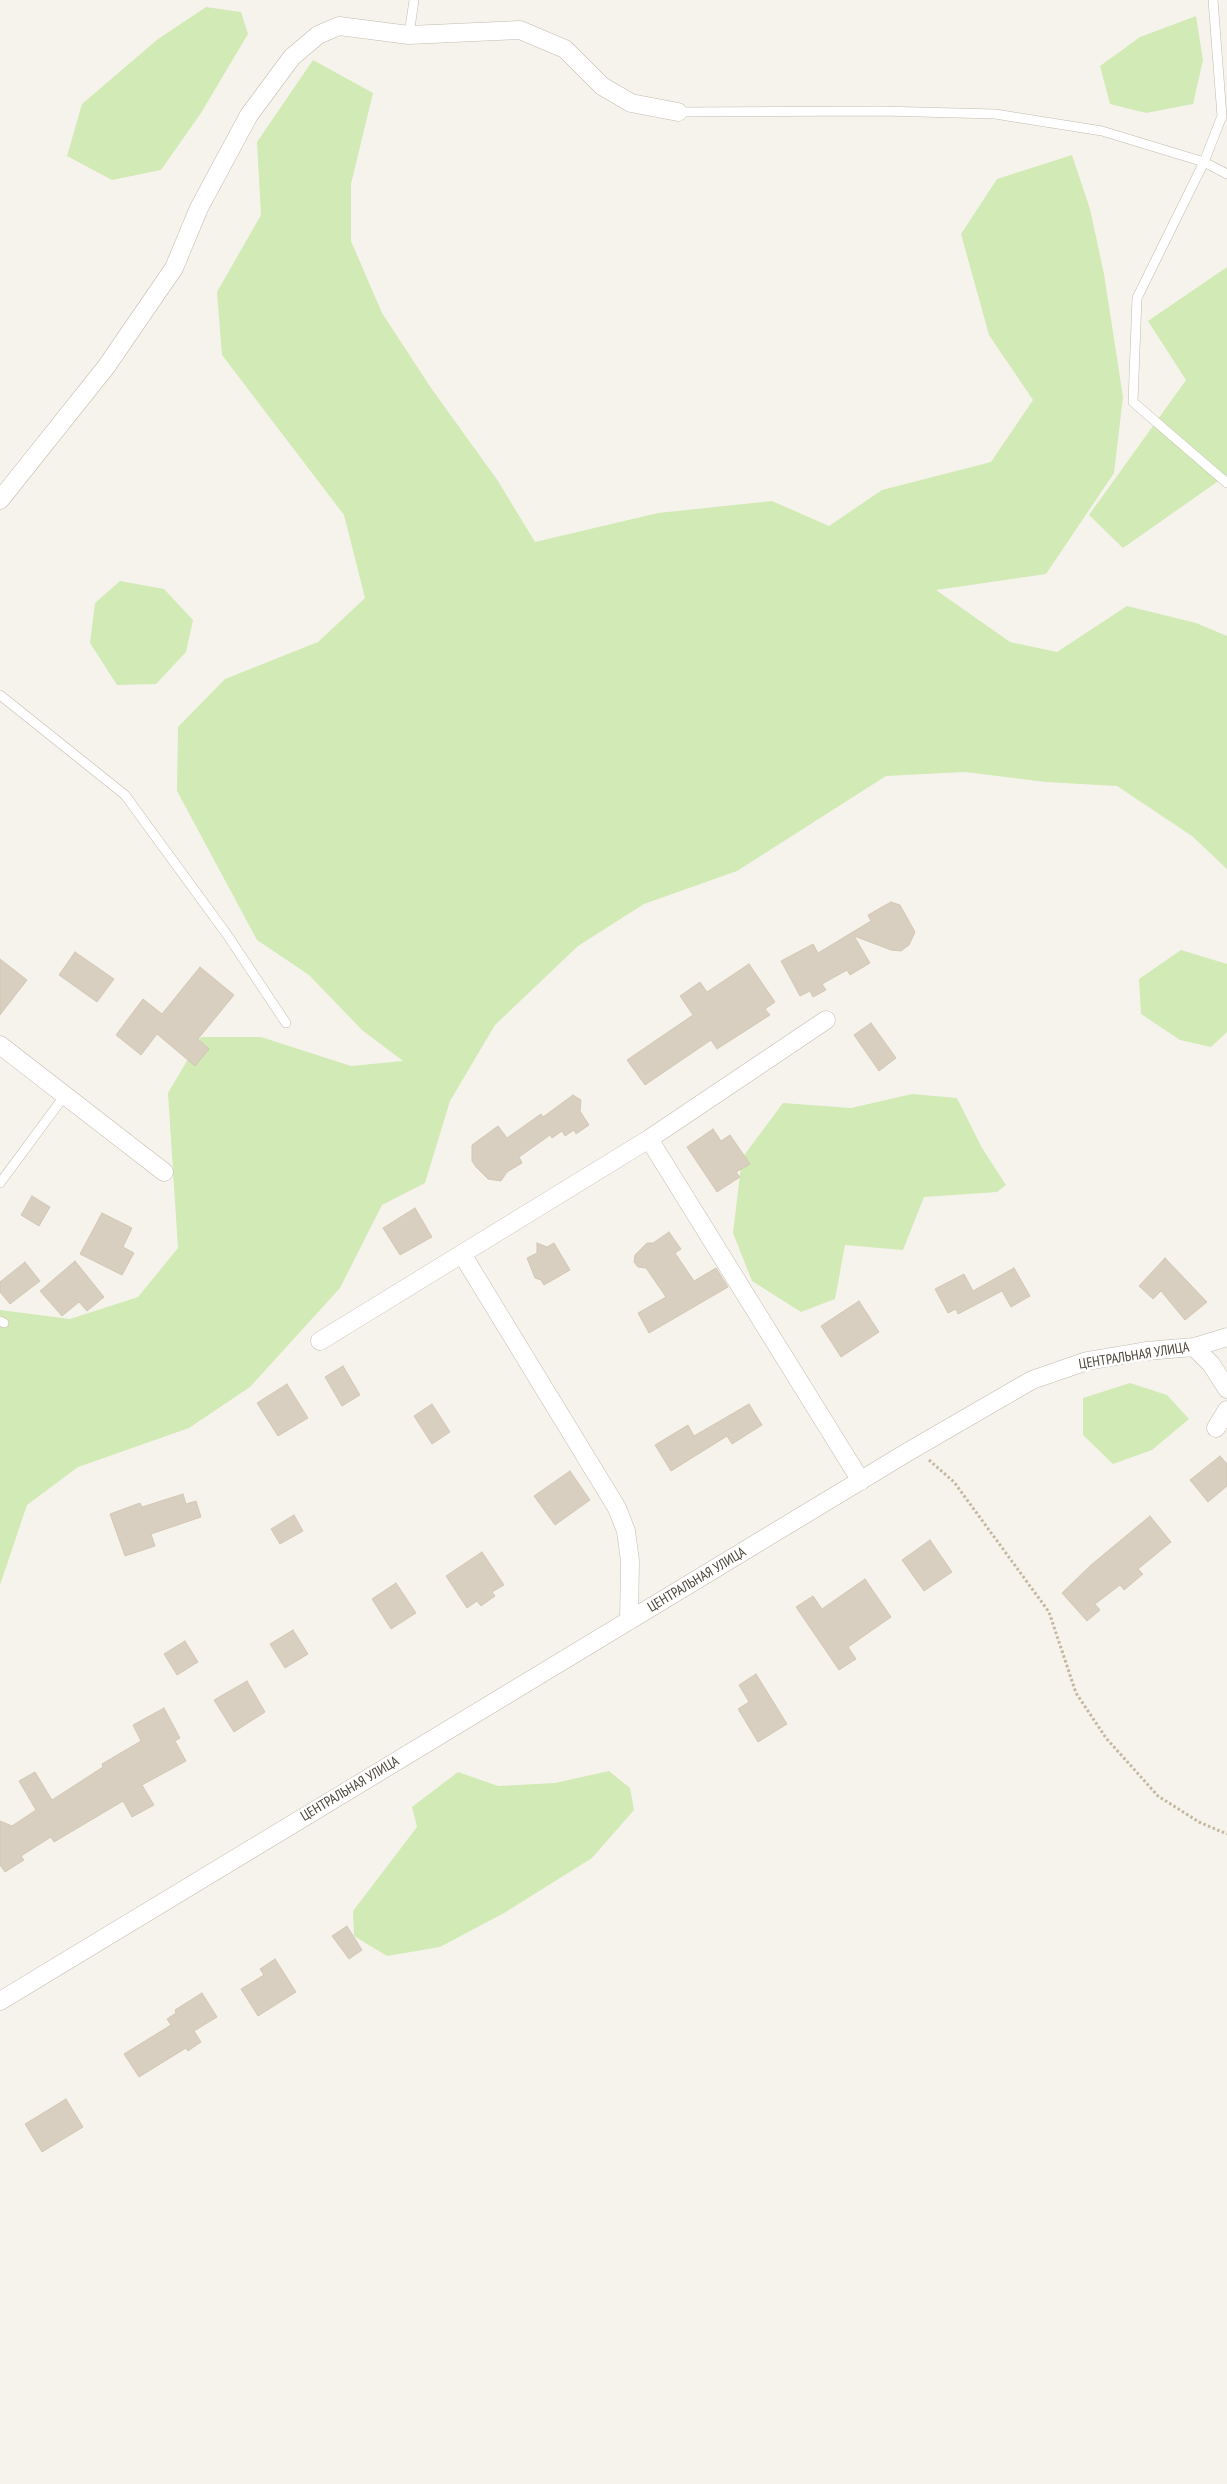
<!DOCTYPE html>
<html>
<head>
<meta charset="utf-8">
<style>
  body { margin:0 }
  canvas { display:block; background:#f6f3ec }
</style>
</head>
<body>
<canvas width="1227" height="2484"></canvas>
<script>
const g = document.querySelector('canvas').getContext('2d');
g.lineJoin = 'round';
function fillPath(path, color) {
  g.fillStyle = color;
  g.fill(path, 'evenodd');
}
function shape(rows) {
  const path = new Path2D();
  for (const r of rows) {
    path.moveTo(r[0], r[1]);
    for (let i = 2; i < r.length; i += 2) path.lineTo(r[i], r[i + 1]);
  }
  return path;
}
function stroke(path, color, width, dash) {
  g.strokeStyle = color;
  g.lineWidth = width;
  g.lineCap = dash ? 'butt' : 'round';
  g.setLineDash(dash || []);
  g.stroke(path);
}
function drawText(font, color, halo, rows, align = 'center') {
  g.font = font + ' "PT Sans Narrow",sans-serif';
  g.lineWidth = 5;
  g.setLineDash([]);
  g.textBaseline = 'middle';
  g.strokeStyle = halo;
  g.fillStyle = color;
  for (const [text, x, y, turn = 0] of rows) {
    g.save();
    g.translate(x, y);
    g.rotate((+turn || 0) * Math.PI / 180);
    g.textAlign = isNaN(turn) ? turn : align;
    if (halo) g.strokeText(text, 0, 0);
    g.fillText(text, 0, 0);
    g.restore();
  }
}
fillPath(shape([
  [206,7,241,12,248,34,201,113,161,170,112,180,67,156,82,104,158,39],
  [1196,16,1203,60,1193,104,1146,113,1110,104,1100,66,1140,37],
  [313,60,373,93,351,184,351,241,382,313,431,388,498,481,535,542,658,513,772,501,829,526,882,490,991,462,1033,400,989,335,961,234,997,179,1072,155,1090,209,1104,274,1123,397,1114,473,1046,574,936,590,1010,642,1057,652,1127,606,1196,623,1227,636,1227,869,1192,836,1117,786,1046,782,965,772,886,776,737,871,644,904,578,946,495,1025,450,1101,425,1183,382,1205,340,1288,250,1387,189,1428,78,1467,27,1505,0,1585,0,1310,70,1319,138,1297,178,1248,168,1093,201,1037,261,1037,351,1066,403,1061,362,1030,309,975,257,940,177,791,178,727,225,679,318,642,365,598,344,515,222,355,217,292,261,215,257,142],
  [1227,267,1227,475,1123,548,1089,515,1186,380,1148,321],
  [120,581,164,589,193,620,186,652,156,684,117,685,90,643,95,603],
  [1181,950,1227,964,1227,1032,1211,1047,1180,1040,1141,1014,1139,979],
  [912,1094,957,1098,982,1148,1006,1185,997,1192,924,1197,903,1250,845,1245,835,1299,801,1312,752,1281,733,1233,742,1158,783,1103,851,1108],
  [1130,1383,1167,1395,1189,1419,1152,1450,1113,1464,1083,1435,1083,1398],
  [609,1771,630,1788,634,1810,592,1858,504,1913,440,1947,387,1956,354,1936,353,1911,417,1827,412,1807,458,1772,498,1786,555,1783]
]), '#d2eab5');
const building = shape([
  [891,902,900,905,915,932,909,945,901,951,891,950,854,936,870,963,850,975,847,970,822,984,826,990,813,997,810,991,800,996,781,961,813,944,818,953,871,921,868,915,891,902],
  [75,952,114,979,97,1002,59,975,75,952],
  [0,959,27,980,0,1015,0,959],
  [749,964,775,1002,765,1009,770,1015,717,1049,711,1040,645,1085,627,1060,693,1015,680,996,700,982,707,992,749,964],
  [200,967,234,995,198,1039,209,1049,195,1066,157,1034,141,1055,116,1035,143,999,162,1014,200,967],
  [871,1023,896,1058,879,1071,854,1035,871,1023],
  [573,1095,581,1100,580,1111,589,1125,576,1134,574,1130,565,1136,562,1131,552,1138,550,1135,519,1157,522,1163,507,1172,501,1181,488,1179,476,1167,472,1161,472,1145,498,1126,507,1138,541,1114,543,1117,573,1095],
  [713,1129,721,1141,730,1135,750,1164,736,1172,740,1177,717,1192,687,1147,713,1129],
  [32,1196,50,1207,39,1226,21,1215,32,1196],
  [415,1208,432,1237,400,1255,383,1228,415,1208],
  [102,1213,132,1228,123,1247,134,1253,122,1275,80,1254,102,1213],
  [669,1232,681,1249,675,1253,694,1281,716,1268,728,1287,649,1333,638,1313,666,1297,646,1268,638,1267,634,1262,635,1255,647,1243,653,1243,669,1232],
  [537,1243,547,1247,554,1243,570,1270,544,1285,541,1280,535,1278,527,1258,537,1253,537,1243],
  [1165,1258,1207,1302,1185,1320,1161,1291,1153,1299,1139,1286,1165,1258],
  [75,1261,104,1297,87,1311,79,1302,62,1316,40,1291,75,1261],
  [25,1262,40,1281,10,1304,0,1292,0,1282,25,1262],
  [1014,1268,1030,1296,1011,1307,1002,1291,958,1314,956,1309,948,1313,935,1289,964,1274,973,1291,1014,1268],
  [859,1301,879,1332,841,1357,821,1326,859,1301],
  [343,1366,360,1395,342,1406,325,1377,343,1366],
  [287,1384,308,1418,278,1436,257,1403,287,1384],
  [432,1404,450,1432,432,1444,414,1416,432,1404],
  [749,1404,762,1425,732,1444,727,1436,671,1471,655,1445,688,1425,694,1436,749,1404],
  [1220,1456,1227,1464,1227,1486,1208,1502,1190,1480,1220,1456],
  [570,1471,590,1500,555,1525,534,1496,570,1471],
  [183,1494,186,1504,196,1501,201,1517,151,1534,155,1546,125,1556,110,1514,140,1503,142,1507,183,1494],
  [294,1515,303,1531,280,1544,271,1529,294,1515],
  [1150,1516,1171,1542,1138,1569,1143,1574,1124,1590,1120,1585,1095,1604,1100,1610,1087,1621,1062,1593,1091,1565,1150,1516],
  [930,1540,952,1572,924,1591,902,1560,930,1540],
  [482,1552,504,1585,492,1592,495,1596,481,1606,477,1601,467,1608,446,1576,482,1552],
  [865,1579,891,1617,848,1647,856,1659,839,1670,796,1607,813,1596,822,1609,865,1579],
  [396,1583,416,1613,391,1629,372,1599,396,1583],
  [293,1630,308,1654,285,1668,270,1644,293,1630],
  [185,1641,198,1662,177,1675,164,1654,185,1641],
  [756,1674,787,1724,758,1742,738,1709,749,1702,739,1685,756,1674],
  [247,1681,265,1712,234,1732,214,1700,247,1681],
  [164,1708,180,1738,175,1741,186,1761,142,1785,154,1805,132,1817,123,1801,54,1842,51,1837,21,1856,24,1860,5,1872,0,1865,0,1821,12,1826,36,1810,19,1781,35,1772,52,1800,103,1767,102,1764,141,1741,133,1725,164,1708],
  [347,1926,362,1950,349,1959,332,1936,347,1926],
  [275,1959,296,1992,258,2016,241,1989,264,1975,260,1969,275,1959],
  [202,1993,217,2017,194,2031,201,2042,188,2051,186,2048,139,2077,124,2054,171,2025,167,2019,176,2013,175,2010,202,1993],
  [66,2099,83,2127,42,2152,25,2124,66,2099]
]);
fillPath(building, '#d8cfc1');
stroke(building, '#d3c7b4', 1);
const service = shape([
  [1213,0,1222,116,1204,162,1137,298,1133,402,1227,483],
  [409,35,414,0],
  [678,112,881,111,995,114,1102,131,1204,162,1227,174],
  [0,695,125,795,228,936,286,1023],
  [0,1183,65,1095],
  [0,1321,4,1323]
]);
const minor = shape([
  [0,500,106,367,174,268,199,208,249,115,292,57,318,35,339,26,409,35,520,30,565,49,602,86,631,103,678,112],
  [0,1045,164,1172],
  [649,1139,861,1481],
  [462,1254,617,1508,626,1531,630,1561,629,1621],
  [320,1341,649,1139,826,1020],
  [1194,1347,1211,1364,1227,1389],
  [1216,1428,1227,1410],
  [0,2001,911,1450,1032,1380,1087,1361,1146,1351,1194,1347,1227,1337]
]);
stroke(service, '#c2bbae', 10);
stroke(minor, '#c2bbae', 19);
stroke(shape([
  [929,1460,954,1482,1049,1612,1076,1693,1106,1738,1158,1796,1199,1822,1227,1834]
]), '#c4b79f', 3, [2.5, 2.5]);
stroke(service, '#fff', 9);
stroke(minor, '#fff', 18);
drawText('14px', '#4b4439', '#fff', [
  ["ЦЕНТРАЛЬНАЯ УЛИЦА",1134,1356,-9],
  ["ЦЕНТРАЛЬНАЯ УЛИЦА",697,1580,-31],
  ["ЦЕНТРАЛЬНАЯ УЛИЦА",350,1789,-31]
]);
</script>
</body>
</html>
